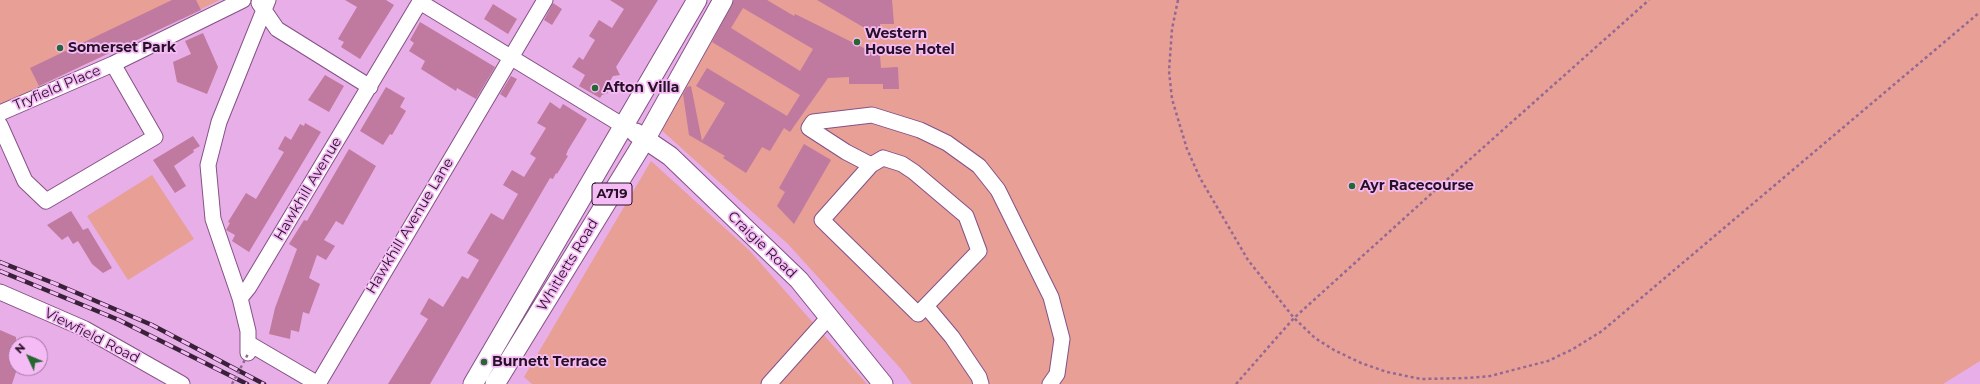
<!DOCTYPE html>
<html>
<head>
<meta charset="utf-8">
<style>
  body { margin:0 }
  #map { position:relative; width:1980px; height:384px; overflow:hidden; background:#e8aee7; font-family:Montserrat,sans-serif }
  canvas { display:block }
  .north { position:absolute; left:8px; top:336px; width:40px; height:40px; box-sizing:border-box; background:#f5bbf5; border:1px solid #a277a2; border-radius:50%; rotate:314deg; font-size:11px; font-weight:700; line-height:16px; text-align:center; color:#261126 }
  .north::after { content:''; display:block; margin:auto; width:14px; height:18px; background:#266731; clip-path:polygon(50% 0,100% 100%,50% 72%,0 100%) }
</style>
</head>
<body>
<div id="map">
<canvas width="1980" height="384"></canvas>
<div class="north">N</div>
</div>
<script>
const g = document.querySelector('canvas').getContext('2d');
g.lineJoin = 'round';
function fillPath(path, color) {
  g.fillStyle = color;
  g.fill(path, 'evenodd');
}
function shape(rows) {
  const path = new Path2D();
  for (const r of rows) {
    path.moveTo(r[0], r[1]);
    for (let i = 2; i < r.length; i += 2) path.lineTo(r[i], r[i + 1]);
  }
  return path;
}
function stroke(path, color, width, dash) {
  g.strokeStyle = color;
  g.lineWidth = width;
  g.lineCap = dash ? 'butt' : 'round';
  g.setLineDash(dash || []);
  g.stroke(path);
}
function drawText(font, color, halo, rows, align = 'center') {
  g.font = font + ' Montserrat,sans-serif';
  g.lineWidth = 3.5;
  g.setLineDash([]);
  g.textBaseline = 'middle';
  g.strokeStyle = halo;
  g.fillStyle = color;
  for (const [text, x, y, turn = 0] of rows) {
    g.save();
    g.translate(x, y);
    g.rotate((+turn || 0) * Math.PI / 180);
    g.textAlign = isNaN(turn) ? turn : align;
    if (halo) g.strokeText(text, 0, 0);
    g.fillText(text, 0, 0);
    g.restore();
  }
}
fillPath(shape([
  [0,0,220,0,0,105],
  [734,0,1980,0,1980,361,1943,384,912,384,901,369,788,244,658,127],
  [651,161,749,250,867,384,532,384,524,377],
  [152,175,194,239,128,280,87,216]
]), '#e79f96');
fillPath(shape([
  [172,0,196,0,201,10,39,86,30,68],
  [345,0,386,0,394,5,360,59,341,47,344,42,338,39,357,7],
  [610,0,658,0,616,67,620,75,613,76,606,88,608,93,602,95,600,98,579,86,585,75,572,67,579,57,583,60,595,40,589,36,599,20,612,28,624,9],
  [734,0,767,0,794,16,795,14,880,56,881,68,898,67,899,89,883,89,883,84,849,84,849,77,828,78,790,132,784,128,770,151,762,147,746,173,723,158,725,156,689,135,683,94,687,87,691,86,702,141,725,103,696,86,707,68,787,116,800,95,712,42],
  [743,8,813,49,800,71,731,28],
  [817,0,892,0,894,24,880,24,880,37],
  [553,3,562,9,552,25,544,20],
  [493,4,517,19,508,34,484,19],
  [420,22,495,67,476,99,457,88,456,91,421,69,425,61,409,51,414,43,410,40],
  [203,33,218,67,207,94,177,82,173,62,191,54,185,41],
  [325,75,344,86,329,112,308,100],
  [511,76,517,79,506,98,500,94],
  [386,87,405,98,400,107,406,111,392,135,390,134,383,145,360,131],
  [550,102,560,109,563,104,587,119,568,150,566,155,568,156,557,174,556,173,553,179,550,178,430,384,388,384,428,319,420,314,429,298,443,307,462,276,468,279,479,260,467,253,491,213,503,220,518,194,503,185,512,170,524,177,536,158,530,154,546,128,537,123],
  [305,123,321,132,249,252,232,241,235,235,226,230,230,223,228,222,246,193,256,199,284,152,278,149,285,136,291,140,300,124,304,126],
  [193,136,200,146,193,150,194,152,174,166,186,186,175,193,153,160],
  [804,144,831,160,794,224,777,206,785,192,779,188],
  [349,149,376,166,343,225,336,221,324,240,335,246,326,260,317,255,309,278,320,284,309,314,303,312,299,332,291,330,290,339,269,334,275,308,297,249,289,244,304,220,307,221],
  [71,211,83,230,88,228,112,268,103,273,92,264,78,241,73,244,68,236,62,240,47,225],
  [0,330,16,337,16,372,12,384,0,384]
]), '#c0799f');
const minor = shape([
  [420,2,622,125],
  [259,3,277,29,370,87],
  [0,113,113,64,243,0],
  [0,125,25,181,46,201,155,137,113,64],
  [883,158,902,164,914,172,966,216,979,251,918,314,822,220,871,165,883,158],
  [871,165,846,152,809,128,813,122,872,115,920,130,947,143,979,166,998,190,1051,297,1062,339,1057,374,1050,384],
  [0,292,85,329,182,384],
  [240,298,213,219,208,165,219,122,268,0],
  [926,306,952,337,979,377,981,384],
  [248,343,318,384,545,0],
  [248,353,248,331,240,298,249,287,421,0],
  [769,384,829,317]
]);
const major = shape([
  [636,133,670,156,799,280,883,384],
  [473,384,697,0],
  [495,384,646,138,723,0]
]);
stroke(minor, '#855186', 17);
stroke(major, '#855186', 21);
stroke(shape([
  [1178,0,1172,29,1169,71,1172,99,1187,149,1200,178,1248,260,1294,318,1315,338,1334,350,1361,363,1387,372,1421,379,1469,378,1490,376,1548,361,1573,349,1602,331,1980,12],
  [1236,384,1294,318,1441,185,1649,0]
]), '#936993', 2.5, [3, 3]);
stroke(minor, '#fff', 15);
stroke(major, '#fff', 19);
const rail = shape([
  [0,262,56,284,152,325,264,384],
  [0,271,119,320,247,384]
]);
stroke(rail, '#3a213a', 4.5);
stroke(rail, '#f5bbf5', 3, [9]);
stroke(shape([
  [232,384,248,354]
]), '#936993', 2.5, [3, 3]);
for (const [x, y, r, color] of [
  [857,42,4,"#266731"],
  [60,48,4,"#266731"],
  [595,88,4,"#266731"],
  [1352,186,4,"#266731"],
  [484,362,4,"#266731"]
]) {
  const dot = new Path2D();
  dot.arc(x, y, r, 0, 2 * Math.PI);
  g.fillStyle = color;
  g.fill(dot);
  stroke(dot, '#f5bbf5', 1.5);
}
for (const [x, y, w] of [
  [612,194,40]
]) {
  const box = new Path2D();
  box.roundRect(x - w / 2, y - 11, w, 22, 3);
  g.fillStyle = '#f5bbf5';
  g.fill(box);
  stroke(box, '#261126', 1);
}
drawText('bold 13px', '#261126', null, [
  ["A719",612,194]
]);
drawText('bold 14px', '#261126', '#f5bbf5', [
  ["Western",865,34],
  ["House Hotel",865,50],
  ["Somerset Park",68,48],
  ["Afton Villa",603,88],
  ["Ayr Racecourse",1360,186],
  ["Burnett Terrace",492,362]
], 'left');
drawText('14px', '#261126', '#f5bbf5', [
  ["Tryfield Place",57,88,-23],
  ["Hawkhill Avenue",308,189,-59],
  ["Hawkhill Avenue Lane",410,226,-59],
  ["Craigie Road",762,245,44],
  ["Whitletts Road",568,265,-59],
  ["Viewfield Road",92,336,27]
]);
</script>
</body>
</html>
